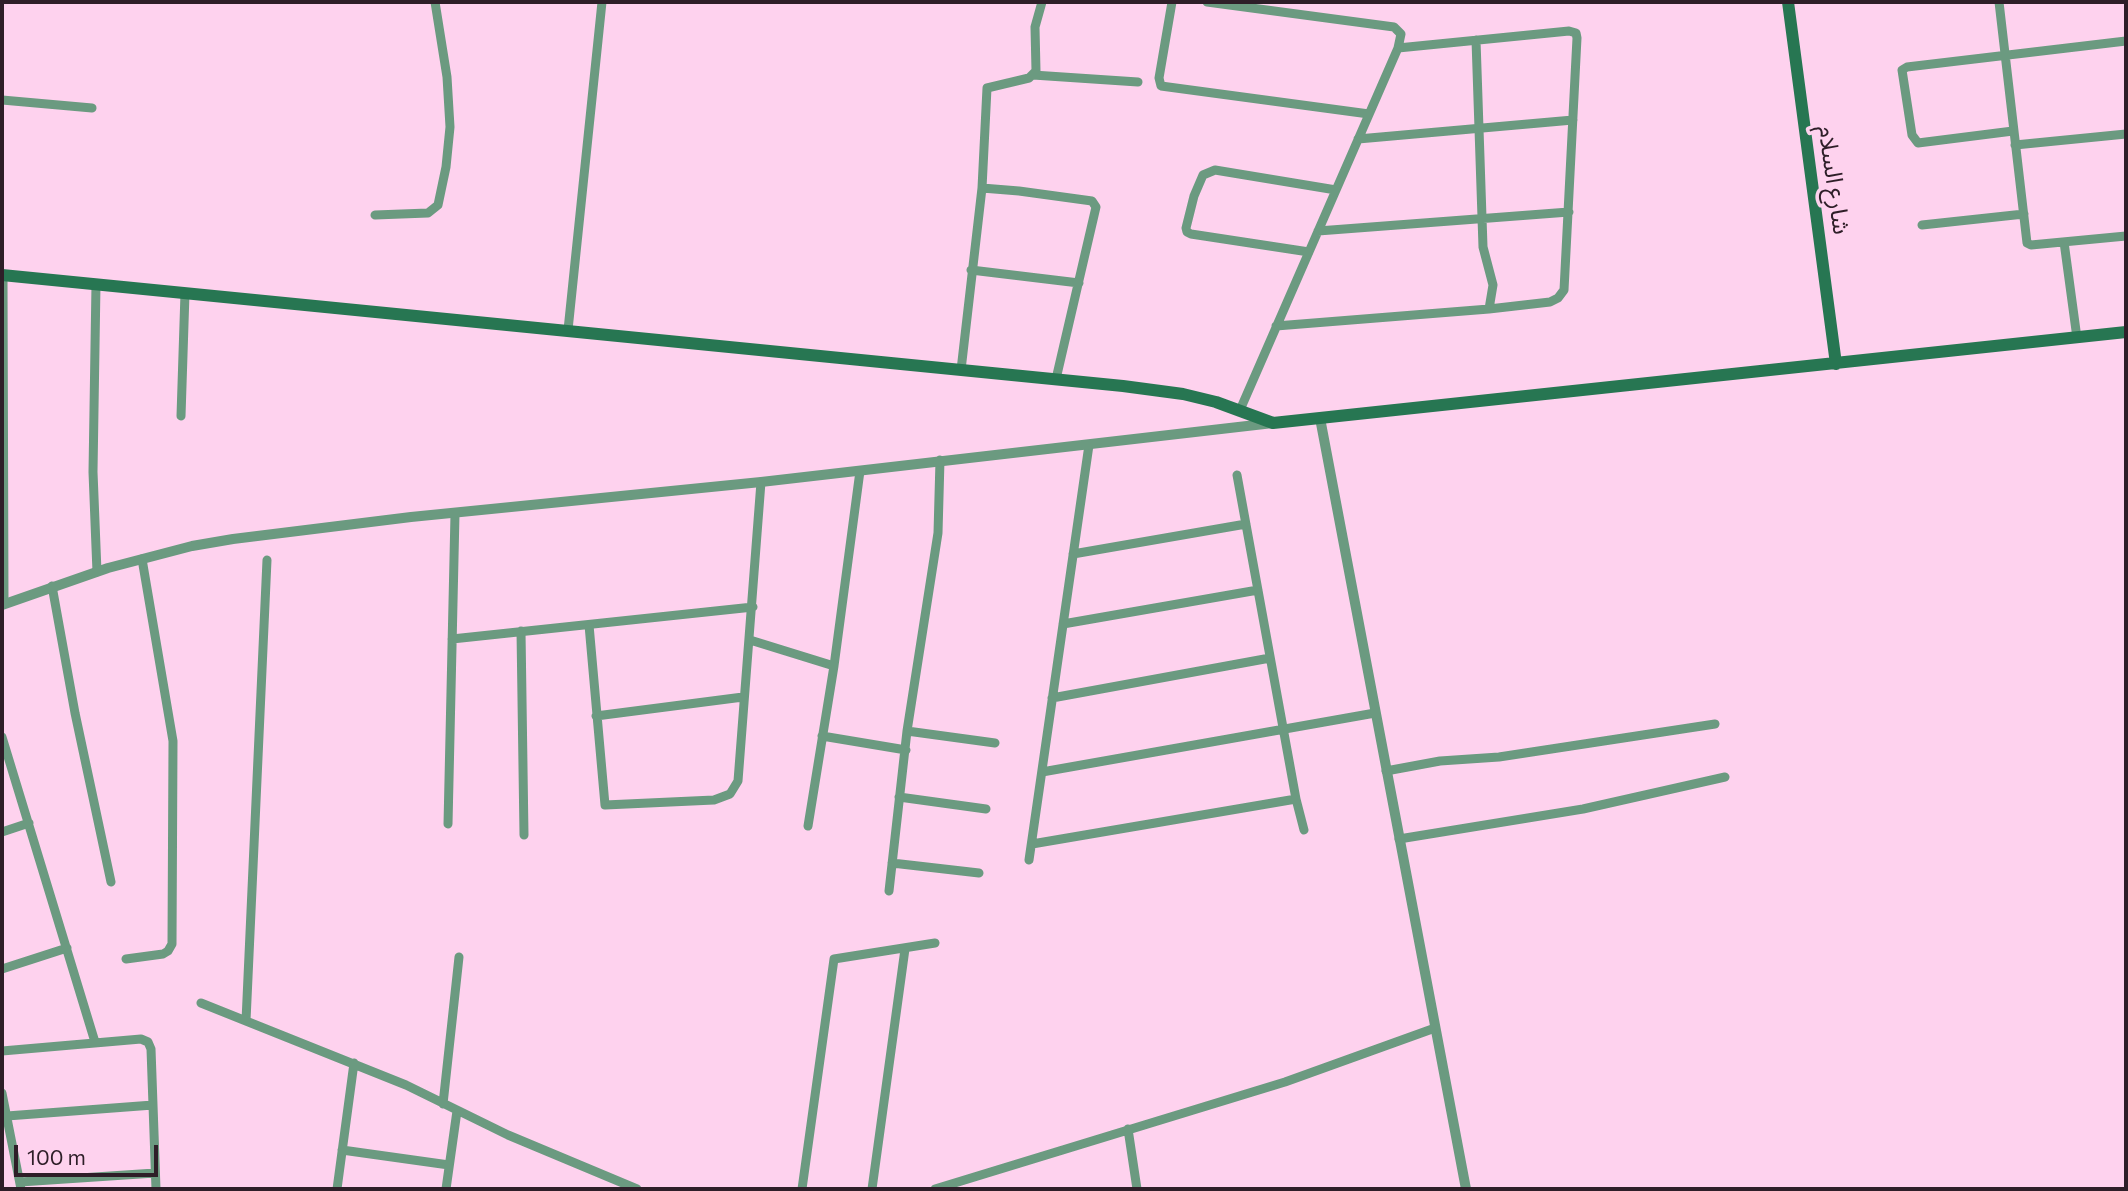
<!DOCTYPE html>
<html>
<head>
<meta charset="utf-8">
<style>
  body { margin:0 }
  #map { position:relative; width:2128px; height:1191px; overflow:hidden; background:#fed2ee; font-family:Commissioner,sans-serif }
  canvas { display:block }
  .frame { position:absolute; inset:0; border:4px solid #2e1e28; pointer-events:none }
  .scale { position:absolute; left:14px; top:1145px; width:144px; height:32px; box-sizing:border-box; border:4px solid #2e1e28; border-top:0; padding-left:9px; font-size:21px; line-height:24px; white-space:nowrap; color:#2e1e28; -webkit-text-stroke:5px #fed2ee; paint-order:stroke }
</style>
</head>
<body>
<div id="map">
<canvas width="2128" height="1191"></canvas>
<div class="frame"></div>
<div class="scale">100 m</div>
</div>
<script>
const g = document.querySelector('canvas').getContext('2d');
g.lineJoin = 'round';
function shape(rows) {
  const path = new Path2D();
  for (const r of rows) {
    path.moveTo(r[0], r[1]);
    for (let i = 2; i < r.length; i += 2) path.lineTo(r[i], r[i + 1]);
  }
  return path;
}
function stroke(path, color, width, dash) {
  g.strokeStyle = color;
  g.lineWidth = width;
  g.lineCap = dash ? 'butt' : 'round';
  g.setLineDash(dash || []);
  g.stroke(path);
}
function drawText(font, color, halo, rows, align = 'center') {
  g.font = font + ' Commissioner,"Noto Sans Arabic",sans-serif';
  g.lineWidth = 7;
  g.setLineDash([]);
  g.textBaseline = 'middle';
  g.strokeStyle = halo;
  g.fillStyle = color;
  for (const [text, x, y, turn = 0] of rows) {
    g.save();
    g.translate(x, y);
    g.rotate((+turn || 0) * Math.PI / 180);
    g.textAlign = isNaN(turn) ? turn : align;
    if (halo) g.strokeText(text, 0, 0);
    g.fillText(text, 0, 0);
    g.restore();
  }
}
stroke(shape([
  [1172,2,1159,78,1161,86,1369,114],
  [1207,2,1394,27,1401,34,1398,48,1240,410],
  [1999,2,2027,243,2031,245,2126,236],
  [1476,40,1483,247,1493,285,1489,309],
  [1033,75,1138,82],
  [2,100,92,108],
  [2013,131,1918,143,1912,135,1902,70,1907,67,2126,41],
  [1358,139,1573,120],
  [2015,145,2126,134],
  [982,188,987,88,1029,78,1036,71,1035,27,1042,2],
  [375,215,428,213,438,205,446,167,450,127,447,77,435,2],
  [1922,225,2024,214],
  [1318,231,1569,212],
  [2064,242,2077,338],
  [1309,252,1191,234,1187,232,1186,228,1194,196,1203,175,1215,170,1336,190],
  [971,270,1079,283],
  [3,275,4,604],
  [96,284,93,472,97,572],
  [1276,326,1489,309,1550,302,1558,298,1564,290,1577,38,1576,33,1569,31,1398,48],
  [568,330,602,2],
  [961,370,982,188,1019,191,1092,201,1096,207,1056,379],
  [181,416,185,293],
  [1237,475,1296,799,1304,830],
  [1073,554,1246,524],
  [52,586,75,713,111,882],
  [1063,624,1258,590],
  [589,625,605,805,714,800,730,794,738,781,761,482],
  [521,631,524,835],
  [452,639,753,607],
  [750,640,834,666],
  [1052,698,1270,658],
  [596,716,743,697],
  [907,731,995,743],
  [822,736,906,750],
  [2,737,95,1042],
  [1386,771,1440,761,1499,757,1715,724],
  [1042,772,1375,713],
  [899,797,986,809],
  [448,824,455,514],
  [808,826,834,666,860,471],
  [2,832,29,823],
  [1399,839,1583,809,1725,777],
  [1032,844,1296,799],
  [1029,860,1089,445],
  [892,863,979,873],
  [889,891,907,731,938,533,940,460],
  [126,959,163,954,168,951,172,944,173,741,142,559],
  [2,969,67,948],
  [201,1003,406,1085,508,1135,637,1189],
  [246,1021,267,560],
  [2,1051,141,1039,148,1042,151,1049,156,1189],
  [2,1093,21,1189],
  [443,1104,459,957],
  [7,1116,153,1105],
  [1128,1129,1137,1189],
  [342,1150,449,1165],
  [20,1182,155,1173],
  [337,1189,354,1063],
  [446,1189,457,1111],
  [802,1189,834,959,935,943],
  [872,1189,905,949],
  [935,1189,1285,1082,1435,1028]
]), '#6b9a80', 9);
stroke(shape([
  [1320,418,1466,1189],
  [2,605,108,568,192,546,233,539,411,517,761,482,1273,423]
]), '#6b9a80', 10);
stroke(shape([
  [1788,2,1836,364],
  [2,275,1123,386,1183,394,1216,402,1273,423,2126,332]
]), '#277652', 12);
drawText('24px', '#2e1e28', '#fed2ee', [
  ["شارع السلام",1834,180,82]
]);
</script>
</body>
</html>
